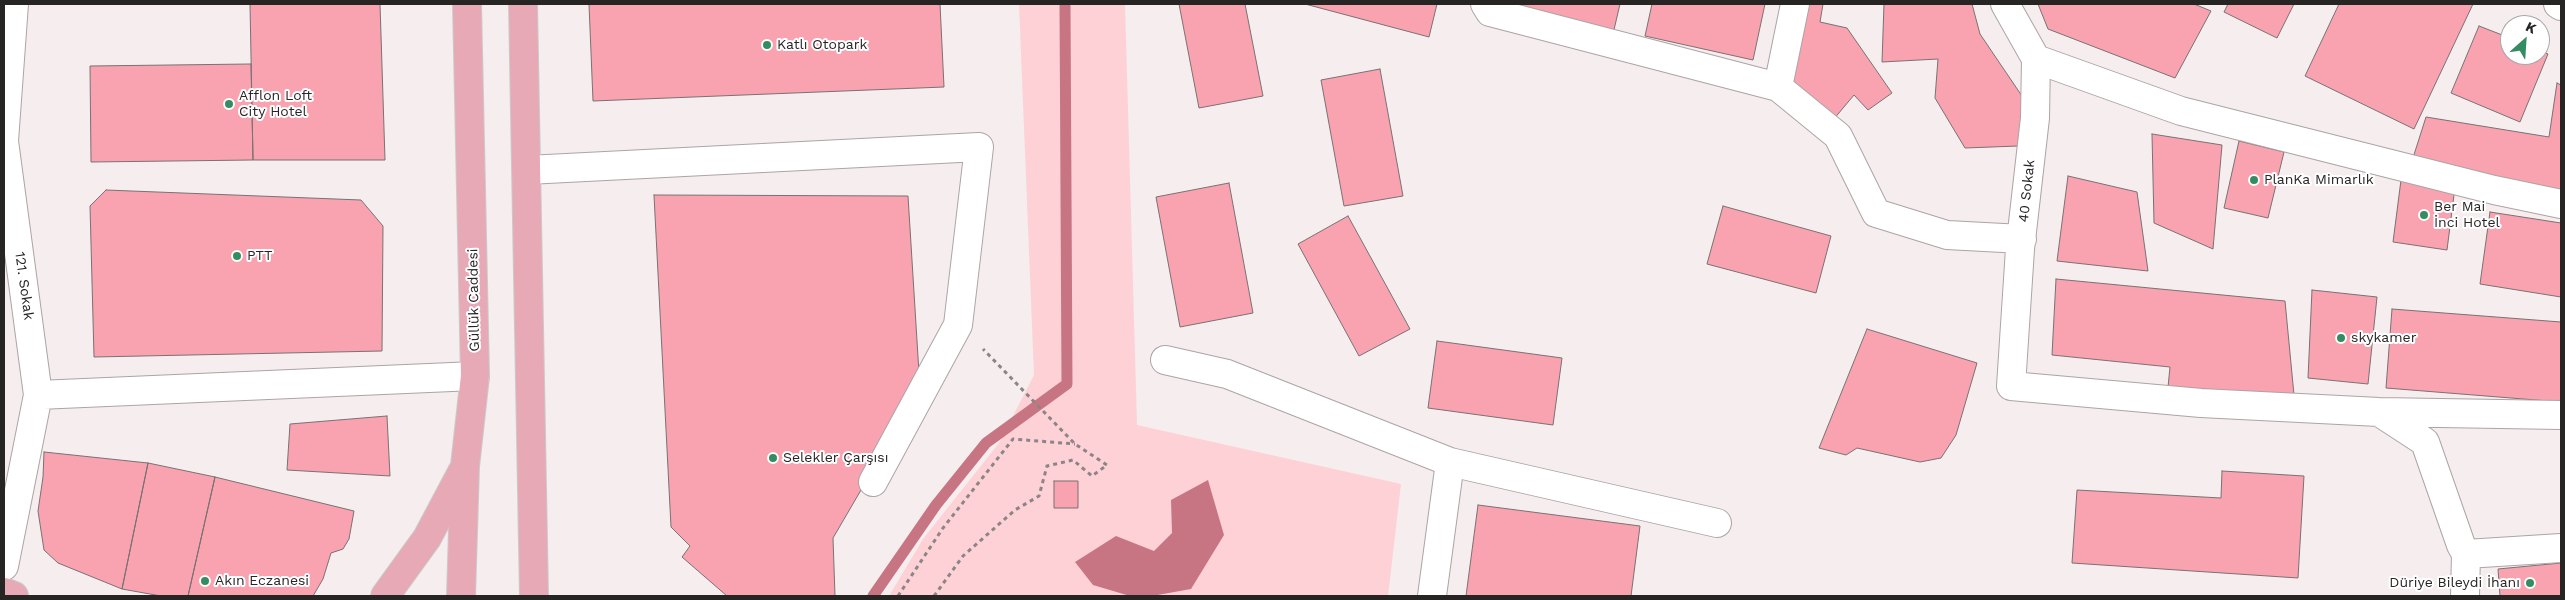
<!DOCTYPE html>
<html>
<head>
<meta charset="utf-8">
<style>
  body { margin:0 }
  #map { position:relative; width:2565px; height:600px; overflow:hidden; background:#f5edee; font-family:"Work Sans",sans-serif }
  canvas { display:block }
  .frame { position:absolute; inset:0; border:5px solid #272424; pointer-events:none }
  .north { position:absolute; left:2500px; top:15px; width:50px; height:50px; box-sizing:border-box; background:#fff; border:1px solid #a9a7a7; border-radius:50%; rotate:26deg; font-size:14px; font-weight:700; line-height:20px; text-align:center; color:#272424 }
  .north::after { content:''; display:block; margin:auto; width:18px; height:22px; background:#348d62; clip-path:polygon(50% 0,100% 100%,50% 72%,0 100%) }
</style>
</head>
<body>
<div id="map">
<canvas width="2565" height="600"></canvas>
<div class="frame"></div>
<div class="north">K</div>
</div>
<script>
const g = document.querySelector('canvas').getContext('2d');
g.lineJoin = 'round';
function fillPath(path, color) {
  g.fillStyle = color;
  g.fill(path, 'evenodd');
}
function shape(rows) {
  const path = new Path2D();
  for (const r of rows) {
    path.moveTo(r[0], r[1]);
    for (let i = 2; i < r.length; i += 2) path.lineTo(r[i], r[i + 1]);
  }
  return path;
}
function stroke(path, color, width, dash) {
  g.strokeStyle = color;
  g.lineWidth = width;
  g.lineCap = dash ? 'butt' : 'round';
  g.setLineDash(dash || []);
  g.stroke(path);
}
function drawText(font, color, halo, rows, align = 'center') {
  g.font = font + ' "Work Sans",sans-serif';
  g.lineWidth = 4;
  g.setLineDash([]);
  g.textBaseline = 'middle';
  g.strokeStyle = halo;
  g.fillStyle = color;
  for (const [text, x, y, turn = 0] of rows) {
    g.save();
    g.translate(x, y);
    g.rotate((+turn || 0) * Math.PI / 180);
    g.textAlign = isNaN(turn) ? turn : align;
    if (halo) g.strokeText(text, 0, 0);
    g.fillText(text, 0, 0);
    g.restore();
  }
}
fillPath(shape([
  [1019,4,1125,4,1137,425,1401,484,1388,596,889,596,923,539,999,443,1034,375]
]), '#fed1d7');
fillPath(shape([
  [1208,480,1224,535,1191,589,1152,596,1130,596,1093,585,1075,562,1116,536,1154,551,1172,533,1171,500]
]), '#c87583');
stroke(shape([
  [873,596,936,505,986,443,1067,384,1065,4]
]), '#c87583', 11);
const building = shape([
  [250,4,380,4,385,160,253,160,250,4],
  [589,4,940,4,944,87,593,101,589,4],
  [1179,4,1245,4,1263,96,1199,108,1179,4],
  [1305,4,1437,4,1429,37,1305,4],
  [1498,4,1620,4,1613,34,1498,4],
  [1652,4,1765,4,1753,60,1645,36,1652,4],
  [1804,4,1823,4,1820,22,1847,28,1892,93,1868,110,1854,95,1833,120,1789,83,1804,4],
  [1884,4,1972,4,1980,34,2026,102,2018,146,1965,148,1935,98,1938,59,1882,62,1884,4],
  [2038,4,2194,4,2211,11,2175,78,2048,29,2038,4],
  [2228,4,2294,4,2277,38,2224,12,2228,4],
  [2339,4,2473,4,2414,129,2305,76,2339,4],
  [2479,26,2510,38,2510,55,2540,55,2540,51,2548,54,2520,122,2451,93,2479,26],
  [251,64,253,160,91,162,90,66,251,64],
  [1380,69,1403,196,1344,206,1321,80,1380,69],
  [2557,83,2561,85,2561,194,2412,161,2426,117,2549,137,2557,83],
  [2152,134,2222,145,2213,249,2154,223,2152,134],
  [2239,141,2284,152,2268,218,2224,208,2239,141],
  [2068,176,2137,192,2148,271,2057,261,2068,176],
  [2401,180,2455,187,2447,250,2393,242,2401,180],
  [1229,183,1253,313,1180,327,1156,197,1229,183],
  [106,190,361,200,383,226,382,351,94,357,90,206,106,190],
  [654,195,908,196,920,389,833,538,835,596,727,596,682,557,690,546,671,527,654,195],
  [1723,206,1831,236,1816,293,1707,264,1723,206],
  [2490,212,2561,223,2561,297,2480,284,2490,212],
  [1348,216,1410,329,1359,356,1298,244,1348,216],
  [2056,279,2285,301,2294,395,2168,387,2170,367,2052,355,2056,279],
  [2312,290,2377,297,2368,384,2308,378,2312,290],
  [2392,309,2561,322,2561,402,2386,388,2392,309],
  [1867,329,1977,363,1956,435,1941,458,1920,462,1857,448,1846,455,1819,448,1867,329],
  [1437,341,1562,358,1553,425,1428,408,1437,341],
  [387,416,390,476,287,470,290,424,387,416],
  [44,452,148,463,122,589,58,563,44,550,38,511,43,477,44,452],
  [148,463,215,477,188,596,161,596,122,589,148,463],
  [2222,471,2304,476,2298,578,2072,563,2077,490,2221,498,2222,471],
  [215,477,354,511,349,539,343,549,331,553,323,579,313,596,188,596,215,477],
  [1054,481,1078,481,1078,508,1054,508,1054,481],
  [1478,505,1640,526,1631,596,1466,596,1478,505],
  [2561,563,2561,596,2500,596,2498,569,2561,563]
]);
fillPath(building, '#f9a2b0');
stroke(building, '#797172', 1);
const minor = shape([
  [1485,4,1490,12,1778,87,1838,136,1876,213,1947,235,2022,239],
  [2005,4,2036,59,2035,118,2020,249,2011,386,2201,403,2379,412,2561,415],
  [2558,4,2561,6],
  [2036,59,2181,111,2494,190,2561,204],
  [1778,87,1795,4],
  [527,170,979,147,958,325,873,482],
  [1165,360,1227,374,1450,462,1432,596],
  [38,395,475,376],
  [2379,412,2425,442,2461,545,2466,554,2465,596],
  [1450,462,1717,523],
  [2466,554,2561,548],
  [4,566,38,395,4,141,14,4]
]);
const major = shape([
  [523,4,534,596],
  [4,592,14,596],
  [385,596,427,538,462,472],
  [461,596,465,466,475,376,467,4]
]);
stroke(minor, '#aca4a5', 30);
stroke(major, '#cbcaca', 30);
stroke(shape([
  [898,596,943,528,1013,439,1075,444],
  [934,596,963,556,1015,510,1039,496,1047,466,1073,460,1092,476,1107,465,1075,444,983,349]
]), '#8b8586', 3, [4, 4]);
stroke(minor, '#fff', 28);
stroke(major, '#e7a9b5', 28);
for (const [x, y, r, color] of [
  [767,45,5,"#348d62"],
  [229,104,5,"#348d62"],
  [2254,180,5,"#348d62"],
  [2424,215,5,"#348d62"],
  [237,256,5,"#348d62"],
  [2341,338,5,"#348d62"],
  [773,458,5,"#348d62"],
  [205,581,5,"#348d62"],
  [2530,583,5,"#348d62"]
]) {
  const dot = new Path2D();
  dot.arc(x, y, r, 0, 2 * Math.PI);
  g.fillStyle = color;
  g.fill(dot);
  stroke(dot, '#fff', 2);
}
drawText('14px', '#272424', '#fff', [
  ["Katlı Otopark",777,45],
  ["Afflon Loft",239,96],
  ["City Hotel",239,112],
  ["PlanKa Mimarlık",2264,180],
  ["Ber Mai",2434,207],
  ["İnci Hotel",2434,223],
  ["PTT",247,256],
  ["skykamer",2351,338],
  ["Selekler Çarşısı",783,458],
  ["Akın Eczanesi",215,581],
  ["Düriye Bileydi İhanı",2520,583,"right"]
], 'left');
drawText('14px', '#272424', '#fff', [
  ["40 Sokak",2027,191,-84],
  ["121. Sokak",24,286,82],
  ["Güllük Caddesi",474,300,-91]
]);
</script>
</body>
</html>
